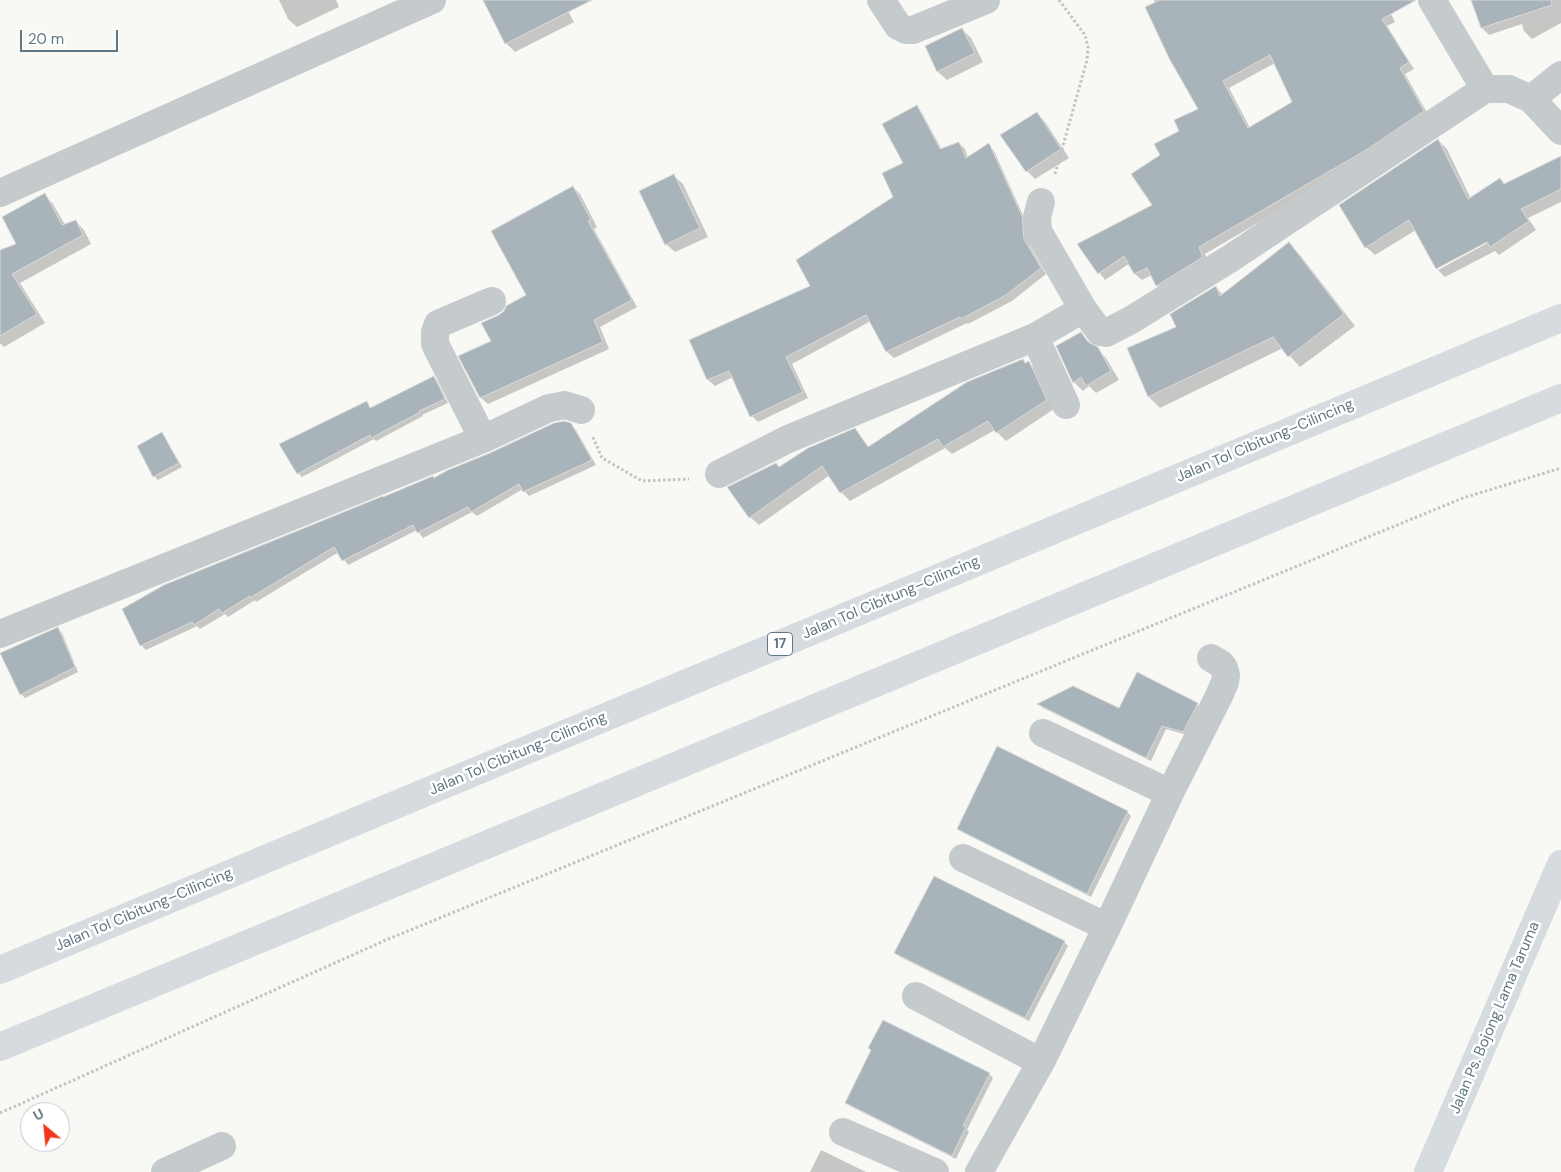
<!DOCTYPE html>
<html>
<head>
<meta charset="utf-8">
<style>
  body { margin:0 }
  #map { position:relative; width:1561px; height:1172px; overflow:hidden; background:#f8f8f5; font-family:"DM Sans",sans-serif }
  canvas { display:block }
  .north { position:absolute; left:20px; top:1102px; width:50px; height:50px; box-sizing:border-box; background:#fff; border:1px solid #bfc9cd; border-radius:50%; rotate:332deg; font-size:14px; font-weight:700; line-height:20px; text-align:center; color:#607783 }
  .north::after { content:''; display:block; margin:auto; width:18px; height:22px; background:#f2361b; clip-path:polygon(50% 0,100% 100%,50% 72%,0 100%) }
  .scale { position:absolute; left:20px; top:30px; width:98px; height:22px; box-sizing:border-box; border:2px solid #607783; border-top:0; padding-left:6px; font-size:15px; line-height:18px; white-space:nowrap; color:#607783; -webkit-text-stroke:4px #fff; paint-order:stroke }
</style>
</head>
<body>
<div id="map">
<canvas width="1561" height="1172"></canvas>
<div class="north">U</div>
<div class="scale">20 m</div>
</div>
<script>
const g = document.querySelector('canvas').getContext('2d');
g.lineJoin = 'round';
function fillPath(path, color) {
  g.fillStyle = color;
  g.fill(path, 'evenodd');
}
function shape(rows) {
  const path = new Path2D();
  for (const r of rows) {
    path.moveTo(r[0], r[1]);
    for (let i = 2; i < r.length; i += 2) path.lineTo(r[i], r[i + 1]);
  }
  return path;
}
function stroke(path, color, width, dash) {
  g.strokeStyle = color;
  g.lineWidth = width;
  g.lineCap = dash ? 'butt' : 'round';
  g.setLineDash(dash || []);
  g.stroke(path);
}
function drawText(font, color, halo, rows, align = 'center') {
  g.font = font + ' "DM Sans",sans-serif';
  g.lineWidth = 5;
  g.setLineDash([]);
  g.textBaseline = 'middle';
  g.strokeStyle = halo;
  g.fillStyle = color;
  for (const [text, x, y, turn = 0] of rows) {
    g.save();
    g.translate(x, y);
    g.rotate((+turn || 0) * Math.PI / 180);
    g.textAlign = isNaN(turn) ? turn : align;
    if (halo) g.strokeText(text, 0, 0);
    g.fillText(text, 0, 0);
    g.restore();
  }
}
fillPath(shape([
  [279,0,336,0,339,7,297,27,288,19],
  [489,0,562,0,574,22,515,52,506,43,485,2],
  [1154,0,1384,0,1395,22,1387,26,1414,69,1405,74,1430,118,1372,156,1205,254,1209,264,1164,292,1157,285,1152,275,1142,280,1135,274,1130,263,1105,280,1079,245,1153,205,1161,155,1200,110],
  [1275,63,1294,103,1250,128,1229,88],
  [1473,0,1561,0,1561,23,1532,39,1524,31,1522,24,1489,35,1482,28],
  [962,29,971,38,983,62,947,80,938,72,926,47],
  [916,107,922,113,942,150,959,143,965,149,968,158,988,144,994,151,1027,224,1030,246,1046,274,1012,301,968,324,967,323,894,358,887,352,871,321,792,364,808,398,758,422,752,416,733,377,715,386,708,380,690,340,811,287,895,197,905,163],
  [1037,113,1045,122,1069,158,1035,179,1027,171],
  [1438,140,1447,149,1471,199,1500,180,1505,184,1561,157,1561,202,1528,218,1536,230,1499,255,1495,251,1445,277,1437,269,1416,230,1375,255,1366,247],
  [1492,238,1493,240,1438,270,1438,267],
  [674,176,683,184,708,237,675,252,666,244],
  [573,187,580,194,597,227,594,229,637,307,600,327,609,349,488,404,481,398,460,356,493,341,499,316,527,296],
  [45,195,53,204,65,225,75,221,84,230,91,244,20,283,45,323,4,347,0,343,0,252,18,244],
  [1289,244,1300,255,1355,326,1300,367,1283,348,1160,408,1149,397,1129,349,1178,328,1216,287,1223,295],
  [1081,334,1106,358,1119,380,1096,393,1089,386,1083,391,1074,382],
  [1029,363,1037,371,1054,409,1006,441,995,430,952,454,945,448,850,501,841,492,830,475,759,525,750,517,779,468,855,430,870,448],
  [434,378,438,382,448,403,422,415,423,416,376,441,374,439,302,477,298,473,366,403,371,408],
  [571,424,576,430,596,465,529,496,523,489,477,516,472,512,423,538,417,530,348,565,339,552,256,602,255,600,228,617,225,614,200,629,197,626,146,650,141,645,434,480],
  [161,434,165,438,182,467,158,480,154,476],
  [58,629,62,633,78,672,25,698,21,694],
  [1039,704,1119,710,1197,704,1201,708,1187,735,1166,729,1151,761,1043,708],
  [1127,812,1131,816,1091,897,962,832,958,828],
  [1064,942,1068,946,1029,1021,900,957,896,953],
  [989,1074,993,1078,967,1130,969,1132,956,1159,850,1106,846,1102],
  [821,1150,866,1172,810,1172]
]), '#0003');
const building = shape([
  [483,0,592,0,505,44,483,0],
  [1160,0,1416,0,1382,19,1409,62,1400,68,1424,111,1366,150,1199,247,1203,257,1156,286,1147,268,1134,274,1124,256,1098,274,1077,244,1152,205,1131,174,1160,155,1154,144,1179,131,1174,120,1198,109,1169,58,1145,7,1160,0],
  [1270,55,1292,102,1248,128,1223,81,1270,55],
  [1471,0,1551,0,1552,5,1481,28,1471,0],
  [962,28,975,53,937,72,925,46,962,28],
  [917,105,940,149,959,142,966,158,989,143,1022,216,1024,239,1041,268,1006,295,961,319,960,317,886,352,866,315,786,357,803,392,750,417,729,371,707,380,689,340,810,286,796,260,893,197,882,173,903,163,882,124,917,105],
  [1037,112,1061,149,1026,172,1000,135,1037,112],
  [1438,139,1468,199,1500,178,1504,184,1561,156,1561,189,1521,209,1529,221,1490,247,1487,242,1436,269,1409,220,1365,248,1339,205,1438,139],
  [674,174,700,228,665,245,639,191,674,174],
  [573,186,591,220,588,221,632,300,594,320,603,342,480,398,458,356,491,341,481,323,499,315,504,311,506,306,526,295,491,231,573,186],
  [45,193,62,225,76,220,83,235,12,274,37,314,0,336,0,250,16,244,2,217,45,193],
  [1289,242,1344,314,1288,357,1273,337,1148,397,1127,348,1176,327,1170,314,1216,286,1220,296,1289,242],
  [1081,332,1088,342,1098,347,1111,371,1086,386,1081,377,1073,383,1056,346,1081,332],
  [1023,359,1025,363,1029,361,1047,400,996,433,988,421,943,447,938,439,840,493,822,466,749,518,727,487,776,463,779,467,808,448,855,428,868,447,967,382,1023,359],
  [434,376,445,399,419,411,420,412,371,438,370,435,297,474,279,444,367,401,370,408,434,376],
  [564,421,571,423,592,460,523,492,519,484,471,512,468,507,417,533,413,525,342,561,334,547,250,598,250,596,222,613,219,609,194,625,192,622,140,646,122,609,164,585,383,496,383,497,433,476,434,478,448,470,490,453,554,423,564,421],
  [162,432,179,463,153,477,137,446,162,432],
  [58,627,75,667,20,695,0,653,58,627],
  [1137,672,1198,703,1183,732,1162,726,1146,758,1037,704,1073,686,1119,708,1137,672],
  [997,746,1128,811,1087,894,957,829,997,746],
  [934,876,1065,941,1025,1018,894,953,934,876],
  [883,1020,990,1073,963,1126,966,1127,952,1156,845,1103,871,1050,868,1048,883,1020]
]);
fillPath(building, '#a9b4ba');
stroke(building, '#dad9d7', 1);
stroke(shape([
  [1055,174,1087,60,1088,47,1085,35,1059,0],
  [593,437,602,458,642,481,689,479],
  [0,1113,386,940,1463,498,1561,468]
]), '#c0c3c5', 3, [2.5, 2.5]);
stroke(shape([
  [881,0,898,26,906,30,913,30,986,0],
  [1432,0,1485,89],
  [1531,99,1561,75],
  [0,193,432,0],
  [1041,202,1037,217,1038,231,1083,309,1100,332,1106,333,1131,320,1231,258,1485,89,1509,89,1531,99,1561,131],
  [1035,337,1066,405],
  [483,439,435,344,435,332,438,324,492,301],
  [719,474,788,439,1035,337,1083,309],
  [0,634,483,439,549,408,565,405,581,410],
  [1043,733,1170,793],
  [963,858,1107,927],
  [916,996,1041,1062],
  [843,1132,935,1172],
  [165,1172,222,1146],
  [979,1172,1041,1062,1107,927,1170,793,1219,696,1225,682,1226,675,1224,668,1221,664,1211,658]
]), '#c5cacd', 28);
stroke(shape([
  [1428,1172,1561,864]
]), '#d5dbde', 28);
stroke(shape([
  [0,970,1561,318],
  [0,1047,1561,398]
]), '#d5dbde', 28);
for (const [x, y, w] of [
  [780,644,25]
]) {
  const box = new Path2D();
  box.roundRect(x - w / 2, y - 11.5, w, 23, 4);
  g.fillStyle = '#fff';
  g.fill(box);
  stroke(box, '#607783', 1);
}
drawText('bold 14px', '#607783', null, [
  ["17",780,644]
]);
drawText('15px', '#607783', '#fff', [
  ["Jalan Tol Cibitung–Cilincing",1265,441,-23],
  ["Jalan Tol Cibitung–Cilincing",891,598,-23],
  ["Jalan Tol Cibitung–Cilincing",518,754,-23],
  ["Jalan Tol Cibitung–Cilincing",144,910,-23],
  ["Jalan Ps. Bojong Lama Taruma",1495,1018,-67]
]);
</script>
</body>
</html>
